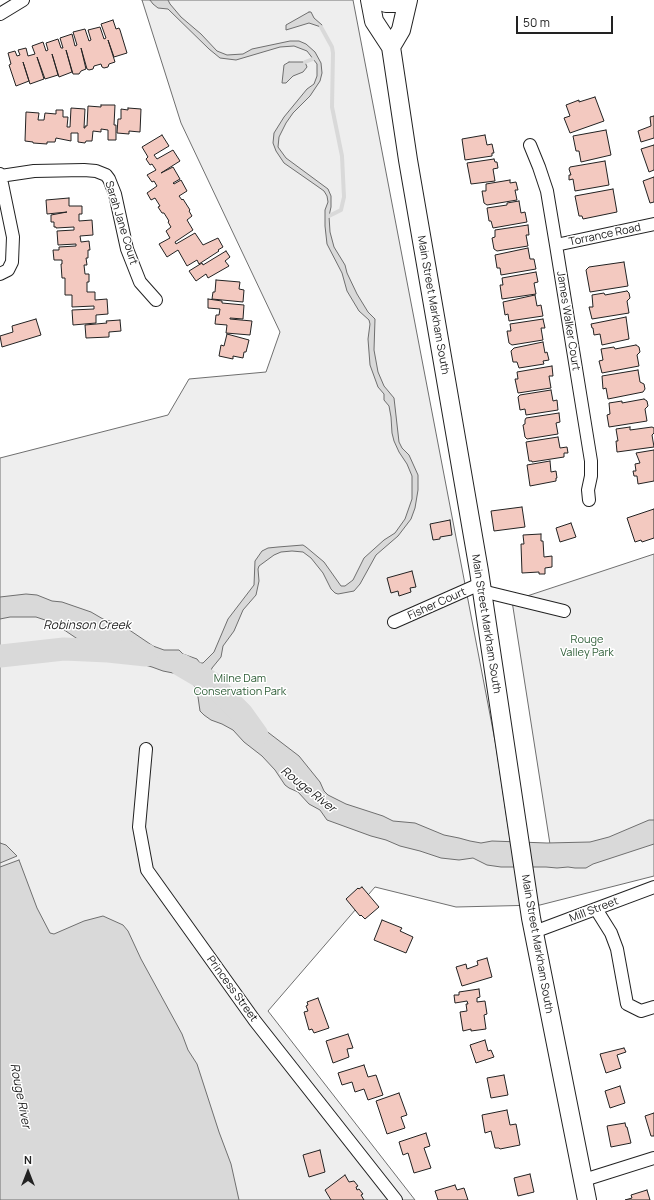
<!DOCTYPE html>
<html>
<head>
<meta charset="utf-8">
<style>
  body { margin:0 }
  #map { position:relative; width:654px; height:1200px; overflow:hidden; background:#fff; font-family:Manrope,sans-serif }
  canvas { display:block }
  .north { position:absolute; left:8px; top:1152px; width:40px; height:40px; -webkit-text-stroke:3px #fff; paint-order:stroke; rotate:0deg; font-size:11px; font-weight:700; line-height:16px; text-align:center; color:#222 }
  .north::after { content:''; display:block; margin:auto; width:14px; height:18px; background:#222; clip-path:polygon(50% 0,100% 100%,50% 72%,0 100%) }
  .scale { position:absolute; left:516px; top:16px; width:97px; height:18px; box-sizing:border-box; border:2px solid #222; border-top:0; padding-left:5px; font-size:12px; line-height:14px; white-space:nowrap; color:#222; -webkit-text-stroke:3px #fff; paint-order:stroke }
</style>
</head>
<body>
<div id="map">
<canvas width="654" height="1200"></canvas>
<div class="north">N</div>
<div class="scale">50 m</div>
</div>
<script>
const g = document.querySelector('canvas').getContext('2d');
g.lineJoin = 'round';
function fillPath(path, color) {
  g.fillStyle = color;
  g.fill(path, 'evenodd');
}
function shape(rows) {
  const path = new Path2D();
  for (const r of rows) {
    path.moveTo(r[0], r[1]);
    for (let i = 2; i < r.length; i += 2) path.lineTo(r[i], r[i + 1]);
  }
  return path;
}
function stroke(path, color, width, dash) {
  g.strokeStyle = color;
  g.lineWidth = width;
  g.lineCap = dash ? 'butt' : 'round';
  g.setLineDash(dash || []);
  g.stroke(path);
}
function drawText(font, color, halo, rows, align = 'center') {
  g.font = font + ' Manrope,sans-serif';
  g.lineWidth = 3;
  g.setLineDash([]);
  g.textBaseline = 'middle';
  g.strokeStyle = halo;
  g.fillStyle = color;
  for (const [text, x, y, turn = 0] of rows) {
    g.save();
    g.translate(x, y);
    g.rotate((+turn || 0) * Math.PI / 180);
    g.textAlign = isNaN(turn) ? turn : align;
    if (halo) g.strokeText(text, 0, 0);
    g.fillText(text, 0, 0);
    g.restore();
  }
}
const green = shape([
  [142,0,353,0,496,746,513,859,552,857,512,601,654,554,654,876,540,905,456,907,375,887,268,1011,415,1200,0,1200,0,458,168,415,189,379,266,372,280,332,181,123,142,0]
]);
fillPath(green, '#eee');
stroke(green, '#6f6f6f', 1);
const water = shape([
  [150,0,168,0,170,4,181,17,201,34,217,51,227,55,243,54,252,49,290,41,299,41,306,44,315,52,321,63,322,73,320,81,310,96,293,113,286,123,279,137,278,147,286,158,328,189,331,196,331,207,329,216,330,232,334,247,345,265,347,273,357,294,368,312,375,319,374,350,378,372,384,386,394,398,399,442,402,448,409,455,418,475,418,490,415,508,411,519,398,536,376,555,360,584,354,591,338,594,335,593,331,589,323,573,311,558,303,552,292,551,281,552,274,555,259,566,258,569,259,581,256,595,243,610,234,631,223,646,221,657,212,668,208,679,209,682,214,693,222,703,233,709,251,714,265,730,299,756,320,782,324,791,328,795,346,804,383,816,393,821,415,823,444,835,459,838,470,841,481,843,492,841,547,843,590,842,609,837,649,820,654,820,654,844,593,864,586,868,575,868,568,867,557,868,546,867,501,867,487,865,473,858,459,860,441,858,420,851,400,846,386,840,371,836,327,820,320,810,309,804,298,792,289,788,285,785,275,770,262,756,244,742,233,730,222,724,211,720,204,715,200,711,198,697,193,682,183,675,163,671,152,667,145,665,101,646,79,640,54,623,36,617,10,617,0,619,0,597,26,594,37,595,52,601,62,602,91,612,103,619,122,625,153,646,164,650,179,650,183,654,197,659,200,663,203,663,214,652,228,619,254,585,255,561,262,551,268,548,278,547,303,545,306,547,324,562,341,586,345,586,353,580,364,558,384,540,395,533,405,519,412,499,412,476,407,464,399,452,394,441,392,433,391,417,389,406,384,400,384,394,378,387,370,365,368,339,370,324,369,320,359,311,347,291,342,273,327,244,325,226,325,210,328,202,327,196,324,191,317,186,284,163,276,151,273,143,274,133,284,117,307,89,314,84,317,76,317,64,307,51,294,46,280,47,236,60,220,58,209,49,168,9,158,8,153,4,150,0],
  [309,12,311,12,314,18,322,25,321,27,309,23,286,30,286,25,309,12],
  [289,62,305,62,307,67,303,72,293,76,286,83,282,83,284,65,289,62],
  [0,843,6,845,17,856,0,863,0,843],
  [19,860,37,908,50,933,54,934,84,921,103,916,123,925,128,931,141,959,182,1034,188,1050,197,1064,219,1132,231,1164,239,1200,0,1200,0,867,19,860]
]);
fillPath(water, '#d9d9d9');
stroke(water, '#6f6f6f', 1);
stroke(shape([
  [321,27,332,47,333,53,332,107,342,156,344,197,341,210,329,216],
  [305,62,313,59]
]), '#d9d9d9', 4);
stroke(shape([
  [0,656,64,649,108,651,146,655],
  [181,665,210,682,242,714,257,735]
]), '#d9d9d9', 23);
const building = shape([
  [113,20,116,29,119,28,120,30,127,53,114,57,108,40,115,62,109,64,108,67,104,68,102,67,101,64,94,66,93,69,89,70,87,69,81,48,86,69,81,71,79,74,73,74,66,50,72,72,59,77,52,54,58,75,45,79,37,57,44,79,30,84,23,62,29,81,16,86,9,65,11,64,8,53,15,51,17,56,20,55,18,50,26,48,28,56,35,54,32,46,43,42,46,51,48,50,46,43,58,39,61,48,63,48,60,38,72,34,75,46,77,45,73,32,85,29,89,41,91,40,88,30,100,27,104,39,106,38,101,24,113,20],
  [595,97,604,121,570,133,564,118,570,116,566,105,579,100,579,102,595,97],
  [101,105,115,105,114,125,116,125,116,140,108,140,108,130,101,129,101,132,93,131,92,141,86,141,85,143,78,142,78,133,71,133,71,141,56,138,55,142,47,142,47,144,33,143,33,142,25,141,26,112,39,113,38,120,44,120,45,113,56,114,56,110,63,110,63,117,68,117,67,127,70,127,71,108,85,109,84,128,85,128,85,126,87,126,88,106,101,107,101,105],
  [128,108,141,109,140,132,129,131,129,134,117,133,118,119,121,119,121,109,128,110,128,108],
  [654,116,654,138,641,142,638,131,651,126,650,117,654,116],
  [606,130,611,155,581,162,579,151,576,151,573,136,606,130],
  [162,135,169,146,154,155,157,159,173,150,180,161,161,173,173,167,180,179,173,183,174,184,181,180,187,191,179,196,182,200,183,199,190,210,189,211,192,216,187,220,193,230,175,242,176,244,195,233,203,245,218,238,223,247,218,250,219,251,199,264,197,260,187,266,178,250,167,257,159,244,170,238,166,231,171,227,168,222,169,221,164,213,162,213,158,207,160,206,155,198,151,200,147,193,157,186,154,181,152,182,147,175,156,170,152,164,150,165,146,159,148,157,142,147,162,135],
  [485,135,487,145,492,144,494,153,492,153,492,156,465,160,462,139,485,135],
  [654,145,654,170,649,172,641,149,654,145],
  [494,159,495,162,497,162,498,168,493,169,495,181,471,184,467,163,494,159],
  [605,161,609,185,575,191,573,179,569,180,569,175,571,175,569,169,570,167,605,161],
  [654,177,654,202,650,203,643,181,654,177],
  [510,180,510,183,516,182,518,190,515,190,517,200,487,205,484,203,482,191,486,191,486,184,510,180],
  [613,189,617,212,583,219,582,216,579,216,575,196,613,189],
  [69,198,69,206,82,206,82,214,79,214,79,221,92,220,93,235,80,236,81,242,89,241,90,250,88,250,88,258,86,258,87,265,84,265,85,274,89,274,89,282,87,282,87,292,95,292,95,300,107,299,108,314,96,315,96,323,73,325,72,310,94,309,94,306,72,307,72,295,65,295,65,278,62,278,61,264,62,264,62,260,54,260,53,250,59,250,59,247,76,246,76,244,58,245,57,231,74,230,74,227,56,228,56,227,54,227,54,222,51,222,51,215,67,212,47,214,46,200,69,198],
  [519,201,521,213,525,212,527,222,493,228,491,221,489,221,487,208,507,205,507,203,519,201],
  [528,225,529,235,526,235,528,246,497,251,494,249,492,238,495,237,495,230,528,225],
  [528,248,530,259,534,259,536,269,501,275,500,268,497,268,495,255,528,248],
  [226,251,230,257,225,261,229,266,208,278,206,274,196,281,189,271,202,263,203,265,226,251],
  [624,262,628,286,590,292,586,270,589,267,624,262],
  [536,272,538,282,534,283,536,294,502,299,500,285,503,285,502,278,536,272],
  [216,280,240,282,239,289,244,290,243,302,212,299,213,292,215,292,216,280],
  [627,291,629,293,630,298,627,301,629,313,592,319,589,307,593,307,592,295,604,293,605,295,627,291],
  [535,295,537,306,541,305,543,316,509,321,508,314,505,315,503,302,535,295],
  [208,299,222,301,222,303,244,305,243,319,230,318,230,319,252,321,250,335,226,333,227,325,215,324,216,315,219,315,220,309,208,308,208,299],
  [626,317,629,339,602,345,600,334,594,335,593,328,592,328,591,324,626,317],
  [36,319,41,335,2,347,0,336,13,332,12,326,36,319],
  [543,319,545,328,541,328,543,340,512,345,509,343,507,331,511,331,510,324,543,319],
  [120,320,121,331,109,332,109,337,86,338,85,325,107,323,106,321,120,320],
  [227,334,249,340,246,352,244,352,243,358,233,356,233,359,219,356,221,345,224,346,227,334],
  [543,342,545,353,547,352,549,360,543,361,544,364,519,368,517,362,513,362,511,351,514,348,543,342],
  [636,345,639,347,640,352,637,355,639,366,602,373,599,361,603,360,601,349,614,347,615,349,636,345],
  [552,366,553,376,549,376,551,388,518,393,515,379,518,379,517,372,552,366],
  [638,370,640,382,644,384,645,389,643,392,608,399,606,388,603,389,602,376,638,370],
  [551,390,553,401,557,400,558,410,526,415,525,409,520,410,518,397,520,395,551,390],
  [644,399,647,401,648,406,645,409,647,421,609,427,607,415,610,414,609,403,622,401,622,403,644,399],
  [559,413,560,422,556,423,558,434,527,439,525,437,523,425,525,424,525,420,526,418,559,413],
  [630,427,630,430,652,427,654,428,654,433,652,435,654,447,617,452,616,441,618,441,616,429,630,427],
  [558,437,560,448,567,447,568,453,564,453,564,457,532,462,532,461,529,461,526,442,558,437],
  [654,450,654,481,638,484,637,476,634,476,633,471,636,471,635,464,640,463,636,453,654,450],
  [550,461,551,472,556,471,557,478,556,478,556,481,530,486,527,465,550,461],
  [522,507,525,527,494,531,491,511,522,507],
  [654,509,654,538,642,542,641,540,635,542,627,518,654,509],
  [450,520,452,535,440,537,440,539,433,540,430,524,450,520],
  [571,523,576,537,560,542,556,528,571,523],
  [541,534,541,541,543,541,544,557,552,556,552,567,545,568,545,574,539,574,539,572,522,573,521,544,524,544,523,535,541,534],
  [412,571,416,587,410,588,411,592,399,596,398,591,391,593,387,578,412,571],
  [362,887,379,907,365,919,361,915,360,916,346,899,358,888,359,889,362,887],
  [382,920,402,928,400,931,413,937,406,953,374,940,382,920],
  [487,958,492,977,462,986,456,967,466,964,467,969,478,965,477,961,487,958],
  [479,989,480,997,477,998,477,1002,485,1001,487,1014,484,1015,486,1029,471,1031,471,1029,463,1031,460,1012,467,1011,466,1004,468,1004,467,1001,455,1003,454,995,459,995,459,992,479,989],
  [318,998,329,1028,314,1033,312,1029,309,1030,304,1012,308,1011,306,1006,308,1005,307,1002,318,998],
  [348,1034,353,1048,347,1049,349,1057,333,1063,326,1041,348,1034],
  [485,1040,488,1051,491,1050,494,1057,476,1063,470,1045,485,1040],
  [624,1048,626,1052,617,1055,621,1068,606,1073,600,1054,624,1048],
  [364,1065,368,1077,376,1075,383,1095,368,1100,364,1089,355,1092,352,1082,342,1085,338,1073,364,1065],
  [504,1075,508,1095,491,1098,487,1078,504,1075],
  [620,1086,625,1103,610,1108,605,1091,620,1086],
  [399,1093,407,1115,401,1117,405,1128,387,1134,376,1101,399,1093],
  [507,1110,510,1125,516,1124,520,1145,500,1149,499,1148,495,1148,491,1131,485,1133,482,1115,507,1110],
  [654,1113,654,1136,651,1136,645,1116,654,1113],
  [625,1123,626,1127,627,1127,631,1143,611,1147,607,1126,625,1123],
  [426,1133,430,1146,424,1148,431,1168,414,1173,408,1153,403,1155,399,1142,426,1133],
  [320,1150,325,1172,309,1177,303,1155,320,1150],
  [530,1174,534,1192,518,1196,514,1178,530,1174],
  [345,1175,349,1182,354,1181,358,1186,356,1187,357,1190,359,1189,363,1194,361,1195,364,1200,331,1200,325,1190,345,1175],
  [455,1185,457,1190,464,1188,468,1200,438,1200,435,1191,455,1185],
  [647,1190,650,1200,625,1200,632,1198,631,1195,647,1190]
]);
fillPath(building, '#f3c9c0');
stroke(building, '#222', 1);
const street = shape([
  [0,14,23,0],
  [530,145,539,167,547,191,556,245,591,461,591,476,588,490,589,500],
  [0,174,13,237,12,262,8,270,0,274],
  [0,176,34,171,84,170,96,171,106,175,109,179,115,194,127,249,140,282,156,300],
  [556,245,654,224],
  [482,591,564,611],
  [394,622,480,584],
  [146,749,139,827,147,870,255,1021,396,1200],
  [596,909,611,933,617,949,627,1004,641,1011,654,1007],
  [534,932,654,887],
  [584,1180,654,1158]
]);
const primary = shape([
  [370,0,374,21,391,47,408,160,479,571,531,918,587,1200],
  [381,0,386,3,395,3,399,0],
  [391,47,401,30,408,0]
]);
stroke(street, '#222', 14);
stroke(primary, '#222', 20);
stroke(street, '#fff', 12);
stroke(primary, '#fff', 18);
drawText('11px', '#222', '#fff', [
  ["Sarah Jane Court",121,223,73],
  ["Torrance Road",605,235,-12],
  ["Main Street Markham South",433,305,80],
  ["James Walker Court",568,321,81],
  ["Fisher Court",437,604,-24],
  ["Main Street Markham South",486,624,81],
  ["Mill Street",594,910,-21],
  ["Main Street Markham South",537,944,80],
  ["Princess Street",232,989,54]
]);
drawText('11px', '#2f5e38', '#fff', [
  ["Rouge",587,640],
  ["Valley Park",587,653],
  ["Milne Dam",240,679],
  ["Conservation Park",240,692]
]);
drawText('italic 12px', '#222', '#fff', [
  ["Robinson Creek",87,626],
  ["Rouge River",308,790,38],
  ["Rouge River",20,1096,79]
]);
</script>
</body>
</html>
